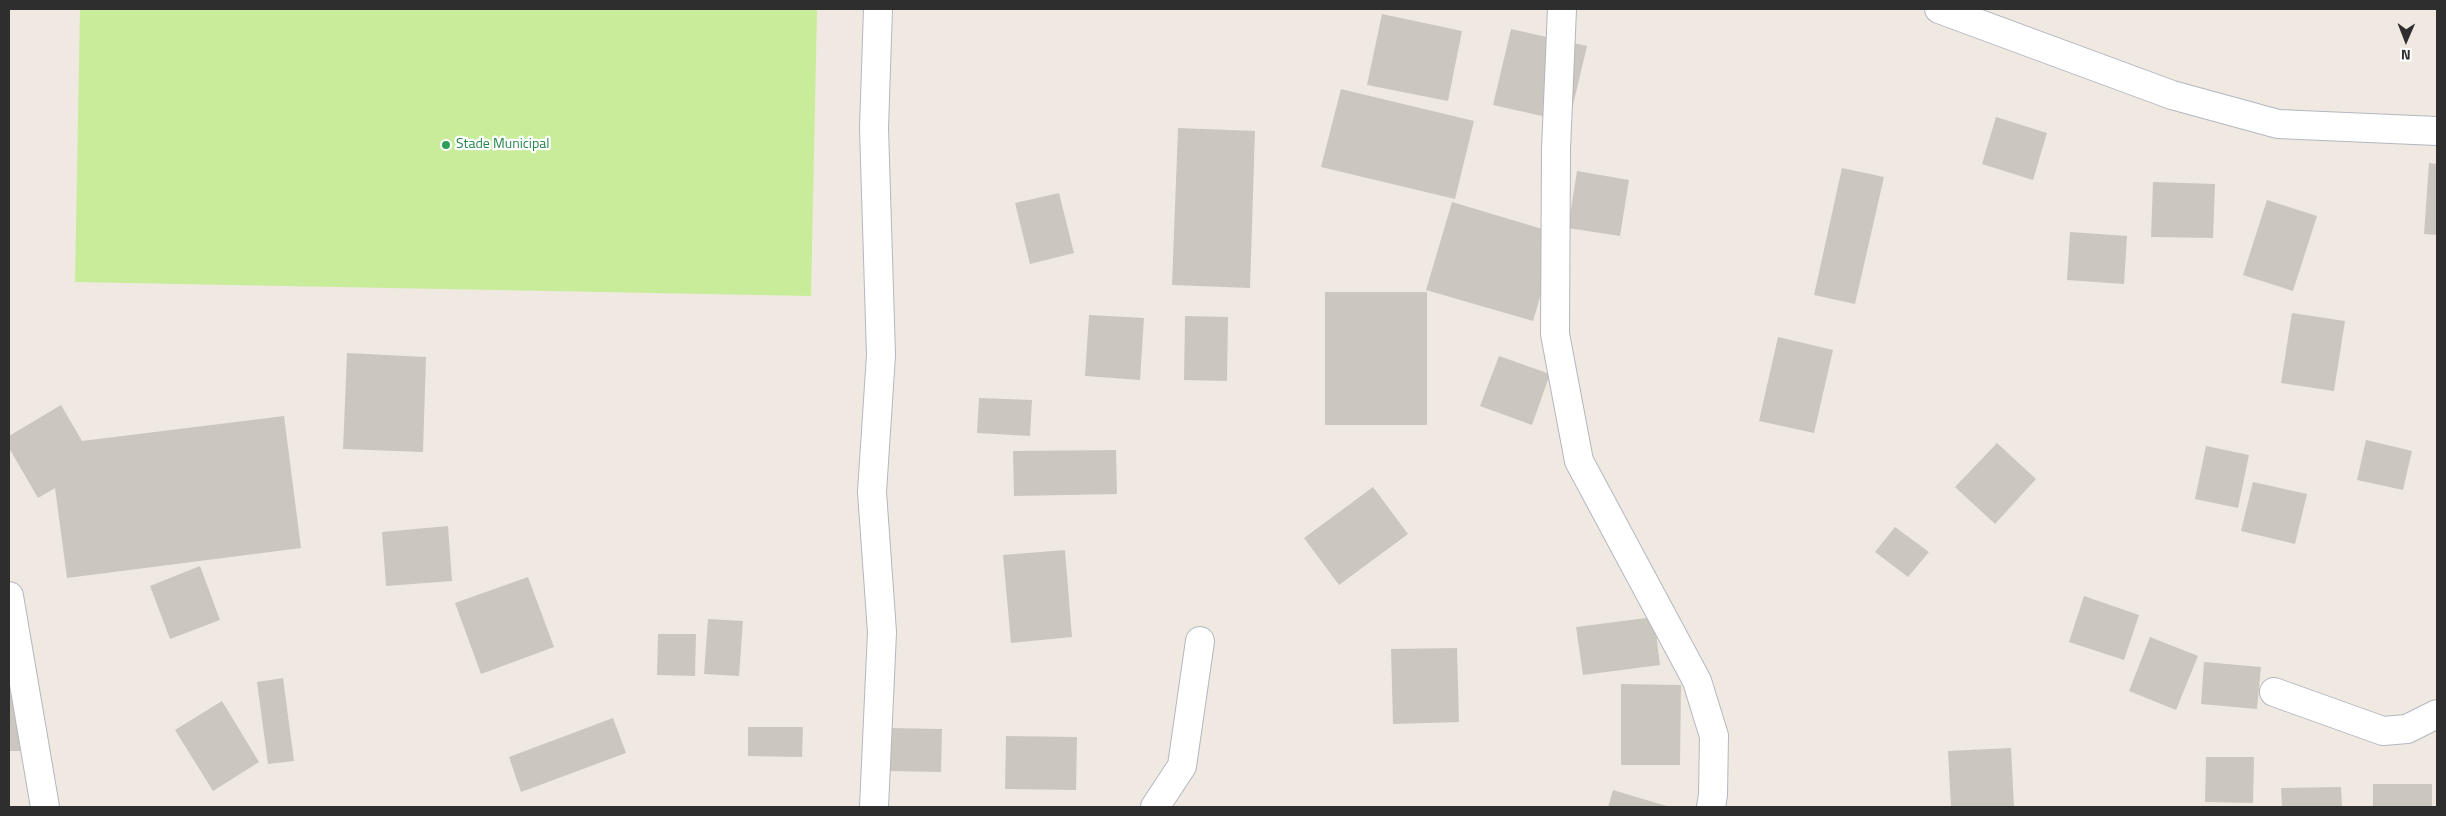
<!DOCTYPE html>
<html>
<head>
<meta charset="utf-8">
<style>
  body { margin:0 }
  #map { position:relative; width:2446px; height:816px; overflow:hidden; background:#efe9e1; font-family:"Titillium Web",sans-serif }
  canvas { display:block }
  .frame { position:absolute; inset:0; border:10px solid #2e2e2e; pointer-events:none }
  .north { position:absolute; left:2381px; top:15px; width:50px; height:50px; -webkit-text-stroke:4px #fff; paint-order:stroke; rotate:181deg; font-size:14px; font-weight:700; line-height:20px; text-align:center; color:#2e2e2e }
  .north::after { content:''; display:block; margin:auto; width:18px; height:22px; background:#2e2e2e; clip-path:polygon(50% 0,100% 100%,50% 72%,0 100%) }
</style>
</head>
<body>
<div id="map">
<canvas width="2446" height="816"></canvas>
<div class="frame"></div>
<div class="north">N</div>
</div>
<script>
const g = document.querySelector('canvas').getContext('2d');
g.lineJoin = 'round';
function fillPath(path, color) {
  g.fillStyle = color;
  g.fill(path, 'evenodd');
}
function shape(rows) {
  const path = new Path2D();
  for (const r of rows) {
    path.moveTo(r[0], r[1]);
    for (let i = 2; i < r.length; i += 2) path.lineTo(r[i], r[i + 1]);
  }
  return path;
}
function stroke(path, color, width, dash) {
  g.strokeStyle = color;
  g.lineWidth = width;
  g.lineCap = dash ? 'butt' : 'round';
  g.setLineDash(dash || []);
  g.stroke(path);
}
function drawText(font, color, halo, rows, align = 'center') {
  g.font = font + ' "Titillium Web",sans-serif';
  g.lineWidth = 4.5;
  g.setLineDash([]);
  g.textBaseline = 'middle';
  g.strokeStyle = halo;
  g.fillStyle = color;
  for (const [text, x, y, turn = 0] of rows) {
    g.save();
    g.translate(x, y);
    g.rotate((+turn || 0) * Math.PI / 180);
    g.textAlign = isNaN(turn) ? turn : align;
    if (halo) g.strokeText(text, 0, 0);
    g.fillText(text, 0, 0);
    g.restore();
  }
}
fillPath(shape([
  [80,9,817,9,811,296,75,282]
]), '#c9ec9a');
fillPath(shape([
  [1382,14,1462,31,1448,101,1367,85],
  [1511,29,1587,46,1569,122,1493,105],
  [1341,89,1474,121,1455,199,1321,167],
  [1996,117,2047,133,2033,180,1982,164],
  [1178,128,1255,131,1250,288,1172,285],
  [2429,163,2437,164,2437,235,2424,234],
  [1842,168,1884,177,1855,304,1814,295],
  [1577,171,1629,180,1620,236,1568,228],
  [2153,182,2215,184,2213,238,2151,237],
  [1059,193,1074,253,1030,264,1015,203],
  [2267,200,2317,216,2293,291,2243,275],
  [1452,202,1559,234,1533,321,1426,290],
  [2070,232,2127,236,2124,284,2067,280],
  [1325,292,1427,292,1427,425,1325,425],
  [2292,313,2345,321,2334,391,2281,383],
  [1089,315,1144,318,1140,380,1085,376],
  [1185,316,1228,317,1227,381,1184,380],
  [1778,337,1833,350,1814,433,1759,421],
  [347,353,426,357,423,452,343,449],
  [1499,356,1550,374,1532,425,1480,406],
  [979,398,1032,400,1030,436,977,433],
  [61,405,82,441,284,416,301,548,67,578,55,488,38,498,9,448,9,436],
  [2366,440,2412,451,2403,490,2357,480],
  [1997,443,2036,479,1995,524,1955,487],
  [2206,446,2249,455,2238,508,2195,499],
  [1116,450,1117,494,1014,496,1013,451],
  [2253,482,2307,494,2295,544,2241,531],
  [1373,487,1408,534,1339,585,1304,538],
  [448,526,452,581,386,586,382,532],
  [1895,527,1929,552,1908,577,1875,552],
  [1065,550,1072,637,1011,643,1003,555],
  [200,566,220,620,170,639,150,586],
  [528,577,554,647,481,674,455,603],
  [2084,596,2139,615,2124,660,2069,642],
  [1654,617,1660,665,1583,675,1576,627],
  [708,619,743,621,739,676,704,674],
  [658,634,696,634,695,676,657,675],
  [2150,637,2198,656,2176,710,2129,691],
  [1457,648,1459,722,1393,724,1391,649],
  [2204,662,2261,667,2257,709,2201,704],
  [283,678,294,761,268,764,257,682],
  [1621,684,1681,685,1680,765,1621,765],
  [9,693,19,693,20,751,9,751],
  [222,701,259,762,213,791,175,730],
  [613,718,626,753,521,792,509,757],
  [748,727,803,727,802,757,748,756],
  [889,728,942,729,941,772,889,771],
  [1006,736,1077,737,1076,790,1005,789],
  [2011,748,2014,807,1951,807,1948,751],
  [2206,757,2254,757,2253,803,2205,802],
  [2373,784,2432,784,2432,807,2373,807],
  [2341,787,2342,807,2282,807,2281,788],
  [1613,790,1670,807,1608,807]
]), '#cbc7bf');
const street = shape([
  [1562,9,1556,149,1555,334,1579,461,1697,681,1714,736,1713,795,1711,807],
  [9,596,45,807],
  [2274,692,2383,731,2407,729,2437,714],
  [874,807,882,632,872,492,881,355,874,128,878,9],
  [1155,807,1182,766,1200,641]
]);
const secondary = shape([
  [1939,9,2172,95,2278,124,2437,131]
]);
stroke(street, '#b4b7c1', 30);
stroke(secondary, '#b4b7c1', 30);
stroke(street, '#fff', 28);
stroke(secondary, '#fff', 28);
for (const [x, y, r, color] of [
  [446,145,5,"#2e9e5b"]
]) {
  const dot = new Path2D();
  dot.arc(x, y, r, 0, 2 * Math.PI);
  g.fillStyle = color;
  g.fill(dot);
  stroke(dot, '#fff', 2);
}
drawText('14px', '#27864d', '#fff', [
  ["Stade Municipal",456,145]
], 'left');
</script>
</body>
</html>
